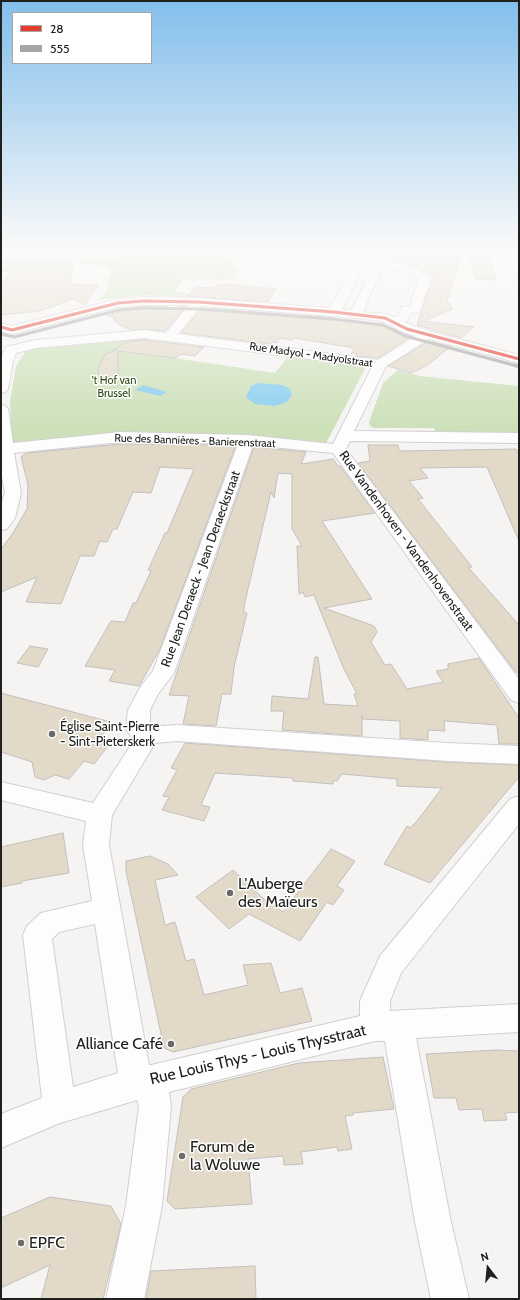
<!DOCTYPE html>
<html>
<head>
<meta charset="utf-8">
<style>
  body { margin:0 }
  #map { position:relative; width:520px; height:1300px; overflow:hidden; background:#f6f4f2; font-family:Cabin,sans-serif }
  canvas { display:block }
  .frame { position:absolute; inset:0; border:2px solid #20201e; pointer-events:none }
  .legend { position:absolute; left:12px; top:12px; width:140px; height:52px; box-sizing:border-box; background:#fff; border:1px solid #a6a6a5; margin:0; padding:5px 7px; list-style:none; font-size:12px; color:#20201e }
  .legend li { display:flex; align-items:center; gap:8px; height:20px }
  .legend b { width:20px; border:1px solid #a6a6a5 }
  .north { position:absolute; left:468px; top:1248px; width:40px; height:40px; -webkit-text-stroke:3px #fff; paint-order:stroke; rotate:344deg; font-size:11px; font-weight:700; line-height:16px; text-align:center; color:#20201e }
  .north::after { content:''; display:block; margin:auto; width:14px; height:18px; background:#20201e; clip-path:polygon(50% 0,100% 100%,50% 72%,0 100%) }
</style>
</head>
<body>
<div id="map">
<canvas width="520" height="1300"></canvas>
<div class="frame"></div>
<ul class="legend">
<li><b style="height:5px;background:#e43c2e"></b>28</li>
<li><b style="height:5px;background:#a6a6a5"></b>555</li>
</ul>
<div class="north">N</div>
</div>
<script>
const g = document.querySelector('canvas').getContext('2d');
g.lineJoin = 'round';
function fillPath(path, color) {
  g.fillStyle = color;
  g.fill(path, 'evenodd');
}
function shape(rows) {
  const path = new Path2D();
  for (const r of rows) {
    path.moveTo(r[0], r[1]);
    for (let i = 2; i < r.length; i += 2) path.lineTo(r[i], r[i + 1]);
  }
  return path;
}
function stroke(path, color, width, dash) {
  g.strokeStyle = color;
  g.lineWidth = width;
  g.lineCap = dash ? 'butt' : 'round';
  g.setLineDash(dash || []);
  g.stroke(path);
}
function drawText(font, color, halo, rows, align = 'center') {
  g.font = font + ' Cabin,sans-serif';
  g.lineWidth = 3;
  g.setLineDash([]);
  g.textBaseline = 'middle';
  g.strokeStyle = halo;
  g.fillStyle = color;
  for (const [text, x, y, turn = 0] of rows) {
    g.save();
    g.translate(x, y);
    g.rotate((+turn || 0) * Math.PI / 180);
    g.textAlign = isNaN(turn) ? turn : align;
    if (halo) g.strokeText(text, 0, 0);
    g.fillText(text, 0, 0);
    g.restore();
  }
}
fillPath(shape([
  [209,247,219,247,231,261,238,273,237,277,231,280,183,279,174,292,185,293,183,297,143,295,96,300,106,293,111,271,103,266,79,264,81,259,204,253,209,250],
  [148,337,148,354,275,373,289,355,361,365,365,369,325,445,230,436,12,445,10,401,16,366,25,352,40,346],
  [398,370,420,376,519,386,519,432,436,432,434,428,374,428,370,426,369,422,383,383]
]), '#cce0b9');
fillPath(shape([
  [258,383,283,385,290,389,292,395,287,402,275,406,255,404,246,397,251,386],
  [143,385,167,392,160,396,135,390]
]), '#8aceef');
const building = shape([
  [11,247,38,247,34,252,5,253,11,247],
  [372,247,430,247,450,256,461,254,447,300,452,309,424,321,474,327,461,338,417,325,433,277,372,247],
  [468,253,488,253,496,280,476,279,468,253],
  [73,260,71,284,98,285,85,305,73,299,39,311,1,315,1,284,13,272,1,271,1,262,73,260],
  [225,284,276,289,268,302,184,296,189,295,196,287,214,288,217,285,225,284],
  [165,306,171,308,186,306,165,331,145,329,132,330,120,325,113,320,116,319,108,316,135,307,165,306],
  [202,308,326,317,392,328,412,336,378,358,355,356,357,353,351,353,355,348,294,338,292,340,280,338,277,343,272,342,270,344,181,333,202,308],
  [145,340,204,347,195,356,181,354,176,358,118,351,118,379,100,379,98,370,105,354,117,350,113,350,129,341,145,340],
  [429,341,451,346,428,365,411,373,388,366,429,341],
  [121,444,233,445,235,447,160,649,139,686,109,681,115,670,85,666,111,621,125,622,133,603,136,603,151,571,148,570,165,533,167,533,194,469,160,467,151,493,133,492,117,529,113,529,107,542,100,541,94,556,80,556,61,604,26,602,37,577,1,592,1,549,13,533,28,507,27,507,28,485,21,457,26,453,121,444],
  [368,445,398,445,399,451,516,449,519,455,519,541,487,467,420,468,428,478,409,481,423,498,418,499,472,567,468,567,519,625,519,674,515,671,358,463,370,461,368,445],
  [254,447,306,452,301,464,333,459,338,466,340,466,375,513,322,521,372,599,324,608,374,626,377,632,371,642,385,665,391,664,407,689,443,682,436,671,448,669,448,664,479,658,519,718,519,744,499,744,497,725,444,721,445,731,428,730,428,740,400,738,400,721,363,719,362,716,362,736,282,730,284,711,271,711,272,696,308,699,315,657,318,657,324,704,358,706,354,694,357,694,343,667,314,595,305,597,303,592,299,594,297,546,302,546,292,529,292,474,278,473,274,498,271,492,244,606,244,613,247,613,234,667,231,694,222,694,216,726,183,724,189,696,169,695,254,447],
  [30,646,48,649,38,667,17,663,30,646],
  [1,693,111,722,101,737,112,741,94,764,84,761,69,779,55,775,44,780,35,777,32,762,1,752,1,693],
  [185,743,447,762,519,765,519,777,430,883,384,864,407,826,410,828,417,821,442,788,397,786,397,779,342,774,337,781,333,781,333,784,293,781,293,778,215,773,201,805,210,807,204,821,162,810,169,797,163,796,177,770,171,768,185,743],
  [63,833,69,873,22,881,22,883,1,887,1,847,63,833],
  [331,849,355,861,337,886,344,890,333,905,327,902,300,941,249,914,229,929,196,897,233,870,266,901,283,912,331,849],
  [150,856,168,864,178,875,155,880,165,925,175,922,186,961,194,959,204,995,248,985,243,965,271,963,280,993,302,988,312,1021,173,1052,164,1048,126,871,126,861,150,856],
  [496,1050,519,1051,519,1112,505,1113,507,1120,484,1121,482,1109,459,1110,456,1098,434,1098,426,1054,496,1050],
  [383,1057,394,1109,353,1113,353,1115,345,1116,352,1149,338,1151,337,1147,301,1152,303,1164,284,1165,283,1156,248,1159,252,1204,175,1209,167,1201,183,1097,191,1089,299,1063,383,1057],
  [50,1197,111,1206,121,1224,103,1299,41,1299,50,1265,1,1288,1,1218,50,1197],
  [255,1266,256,1299,146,1299,151,1271,255,1266]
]);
fillPath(building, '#e2d9c8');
stroke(building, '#c1c0be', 1);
const minor = shape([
  [194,247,208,247,192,255,1,261,1,255,190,249,194,247],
  [332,247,343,247,355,258,365,262,405,264,429,275,431,277,421,309,419,312,411,313,407,321,403,322,432,332,519,355,519,363,429,339,386,366,354,431,519,433,519,443,350,441,346,449,519,679,519,703,511,700,333,453,253,445,174,673,158,694,150,710,150,727,177,725,447,743,519,746,519,764,447,761,177,741,155,743,112,815,109,845,149,1065,151,1065,360,1016,360,1001,380,956,510,799,519,796,519,824,401,973,390,1001,390,1011,519,1004,519,1032,416,1038,451,1222,469,1299,431,1299,415,1222,385,1041,375,1041,169,1092,171,1106,162,1206,144,1299,106,1299,126,1206,139,1106,137,1100,60,1123,1,1148,1,1114,42,1098,23,935,27,926,41,913,92,901,83,845,86,821,1,800,1,782,93,803,131,745,132,738,126,729,128,710,141,686,153,671,238,444,121,442,14,453,21,493,15,518,7,529,1,530,1,505,5,493,1,471,1,405,6,406,8,409,13,443,121,432,247,435,333,444,372,367,145,338,36,348,16,353,13,361,8,389,6,392,1,393,1,357,6,347,36,340,145,330,166,333,189,305,144,305,118,307,12,334,1,331,1,323,12,326,118,299,144,297,198,298,330,308,354,265,347,262,332,247],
  [367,268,371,269,352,310,342,309,362,269,367,268],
  [389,268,402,270,419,278,410,306,402,307,398,316,393,317,385,314,363,312,381,270,389,268],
  [201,306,334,316,382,321,403,332,416,336,378,360,178,334,201,306],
  [95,924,118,1073,73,1087,52,939,59,932,95,924],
  [504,247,514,247,519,258,519,274,513,271,504,247]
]);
const highway = shape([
  [513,247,519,247,519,251,515,250,513,247]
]);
stroke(minor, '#d1d0ce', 2);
stroke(highway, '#b8a6a2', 2);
fillPath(minor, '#fefdfd');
fillPath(highway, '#e7d7d3');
stroke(shape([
  [1,327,12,330,118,303,144,301,198,302,334,312,385,318,407,329,519,359]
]), '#e43c2e', 3);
stroke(shape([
  [1,334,14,337,119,310,144,308,198,309,333,319,383,325,405,336,517,366]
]), '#a6a6a5', 3);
stroke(shape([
  [514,365,517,366]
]), '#a6a6a5', 3.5);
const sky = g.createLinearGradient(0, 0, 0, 429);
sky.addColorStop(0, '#82beeb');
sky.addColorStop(0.58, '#fbfaf9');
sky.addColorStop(1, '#fbfaf900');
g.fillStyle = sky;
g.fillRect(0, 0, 520, 429);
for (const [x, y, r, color] of [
  [52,734,4,"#6b6a68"],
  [230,893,4,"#6b6a68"],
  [171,1044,4,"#6b6a68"],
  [182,1156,4,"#6b6a68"],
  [21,1243,4,"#6b6a68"]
]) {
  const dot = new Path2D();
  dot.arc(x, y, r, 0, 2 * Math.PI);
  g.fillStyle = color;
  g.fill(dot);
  stroke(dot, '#fff', 1.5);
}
drawText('11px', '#20201e', '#fff', [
  ["Rue Madyol - Madyolstraat",311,355,8],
  ["Rue des Bannières - Banierenstraat",195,441,2]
]);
drawText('11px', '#2c470f', '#fff', [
  ["'t Hof van",114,381],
  ["Brussel",114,394]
]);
drawText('13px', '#20201e', '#fff', [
  ["Rue Vandenhoven - Vandenhovenstraat",406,541,54],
  ["Rue Jean Deraeck - Jean Deraeckstraat",201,569,-70]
]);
drawText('13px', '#20201e', '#fff', [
  ["Église Saint-Pierre",60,727],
  ["- Sint-Pieterskerk",60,742]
], 'left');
drawText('16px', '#20201e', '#fff', [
  ["L'Auberge",238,884],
  ["des Maïeurs",238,902],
  ["Alliance Café",163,1044,"right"],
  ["Forum de",190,1147],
  ["la Woluwe",190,1165],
  ["EPFC",29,1243]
], 'left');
drawText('16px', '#20201e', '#fff', [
  ["Rue Louis Thys - Louis Thysstraat",258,1055,-13]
]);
</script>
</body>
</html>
